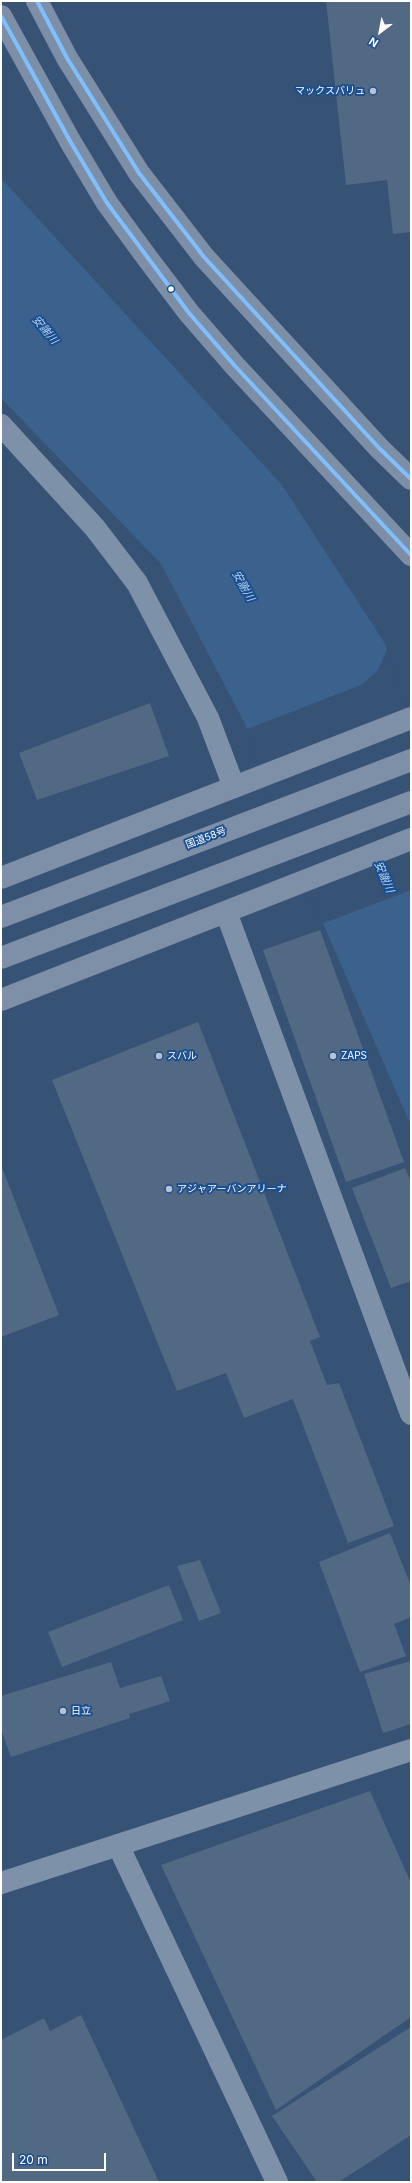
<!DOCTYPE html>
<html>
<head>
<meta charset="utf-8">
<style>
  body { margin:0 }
  #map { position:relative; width:412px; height:2183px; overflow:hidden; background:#365274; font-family:Inter,sans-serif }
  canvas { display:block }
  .frame { position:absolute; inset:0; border:2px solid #fff; pointer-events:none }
  .north { position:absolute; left:360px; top:12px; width:40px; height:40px; -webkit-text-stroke:3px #1b4f8f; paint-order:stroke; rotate:212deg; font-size:11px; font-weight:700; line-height:16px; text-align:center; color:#fff }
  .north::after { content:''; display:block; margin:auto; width:14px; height:18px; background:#fff; clip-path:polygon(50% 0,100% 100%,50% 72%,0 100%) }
  .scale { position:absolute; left:12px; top:2153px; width:94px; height:18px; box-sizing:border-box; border:2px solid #fff; border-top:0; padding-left:5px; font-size:12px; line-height:14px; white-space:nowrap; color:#fff; -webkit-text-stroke:3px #1b4f8f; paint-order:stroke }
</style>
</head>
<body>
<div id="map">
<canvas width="412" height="2183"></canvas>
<div class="frame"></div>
<div class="north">N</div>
<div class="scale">20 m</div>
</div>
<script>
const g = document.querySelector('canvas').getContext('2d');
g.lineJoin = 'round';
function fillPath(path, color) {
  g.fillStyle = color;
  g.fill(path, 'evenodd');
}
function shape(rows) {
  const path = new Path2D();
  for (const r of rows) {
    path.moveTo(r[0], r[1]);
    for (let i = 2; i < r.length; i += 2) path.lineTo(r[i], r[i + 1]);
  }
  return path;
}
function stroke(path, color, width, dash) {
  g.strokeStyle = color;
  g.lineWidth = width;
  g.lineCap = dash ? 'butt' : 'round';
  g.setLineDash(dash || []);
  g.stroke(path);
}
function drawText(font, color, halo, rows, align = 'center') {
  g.font = font + ' Inter,"Noto Sans JP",sans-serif';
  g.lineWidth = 4;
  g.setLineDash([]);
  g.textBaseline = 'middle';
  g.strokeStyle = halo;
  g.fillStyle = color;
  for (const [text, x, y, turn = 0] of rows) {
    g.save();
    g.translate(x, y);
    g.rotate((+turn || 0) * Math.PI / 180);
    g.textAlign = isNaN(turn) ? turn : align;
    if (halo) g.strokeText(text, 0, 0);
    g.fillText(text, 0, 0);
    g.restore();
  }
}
fillPath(shape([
  [1,178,282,485,386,645,411,739,411,1126,322,921,245,724,161,564,1,398]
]), '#3b618d');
fillPath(shape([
  [388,647,411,732,411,890,321,924,245,730,361,685,378,670]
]), '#365274');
fillPath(shape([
  [326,1,411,1,411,232,393,234,387,180,346,185],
  [150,703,169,756,37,800,19,753],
  [320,930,404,1162,346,1182,263,950],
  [198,1022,320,1337,310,1341,327,1385,339,1383,394,1526,348,1543,293,1399,244,1418,226,1373,177,1391,52,1080],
  [1,1165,59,1315,1,1337],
  [405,1168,411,1182,411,1281,391,1288,352,1188],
  [390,1533,411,1586,411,1617,394,1624,406,1656,360,1672,319,1562],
  [200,1560,221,1613,199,1621,177,1566],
  [169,1585,183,1620,62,1667,48,1632],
  [411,1661,411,1724,383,1733,364,1674],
  [111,1662,120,1688,161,1676,170,1701,129,1714,130,1718,11,1757,1,1729,1,1696],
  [370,1791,411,1883,411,2017,276,2110,161,1865],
  [81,2015,159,2182,1,2182,1,2040,44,2018,50,2031],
  [411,2027,411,2135,339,2182,317,2182,272,2116]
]), '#526984');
stroke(shape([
  [1,425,95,528,137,583,208,718,234,787],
  [226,912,411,1414],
  [118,1845,277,2182],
  [1,1883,411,1750]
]), '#7d92a8', 22);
stroke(shape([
  [37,1,67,58,139,173,204,257,379,448,411,479],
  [1,16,70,141,107,203,148,259,189,313,235,366,411,555]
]), '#7d8ea7', 22);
stroke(shape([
  [1,878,411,718],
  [1,917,411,760],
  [1,958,411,802],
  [1,1000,411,839]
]), '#7e90a7', 22);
stroke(shape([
  [37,1,67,58,139,173,204,257,379,448,411,479],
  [1,16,70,141,107,203,189,313,235,366,411,555]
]), '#80bfff', 4);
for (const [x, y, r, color] of [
  [373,91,4,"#b9c2ce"],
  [171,289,3.5,"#fff"],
  [159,1056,4,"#b9c2ce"],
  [333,1056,4,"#b9c2ce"],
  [169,1189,4,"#b9c2ce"],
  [63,1711,4,"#b9c2ce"]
]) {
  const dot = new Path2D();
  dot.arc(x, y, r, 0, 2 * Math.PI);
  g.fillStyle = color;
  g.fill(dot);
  stroke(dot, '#1b4f8f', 1.5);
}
drawText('10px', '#fff', '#1b4f8f', [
  ["マックスバリュ",365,91,"right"],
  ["スバル",167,1056],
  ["ZAPS",341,1056],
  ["アジャアーバンアリーナ",177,1189],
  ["日立",71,1711]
], 'left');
drawText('10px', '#fff', '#1b4f8f', [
  ["国道58号",206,838,-21]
]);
drawText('italic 11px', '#b5d3f5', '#1b4f8f', [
  ["安謝川",45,330,50],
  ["安謝川",243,586,60],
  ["安謝川",384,877,67]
]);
</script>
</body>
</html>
